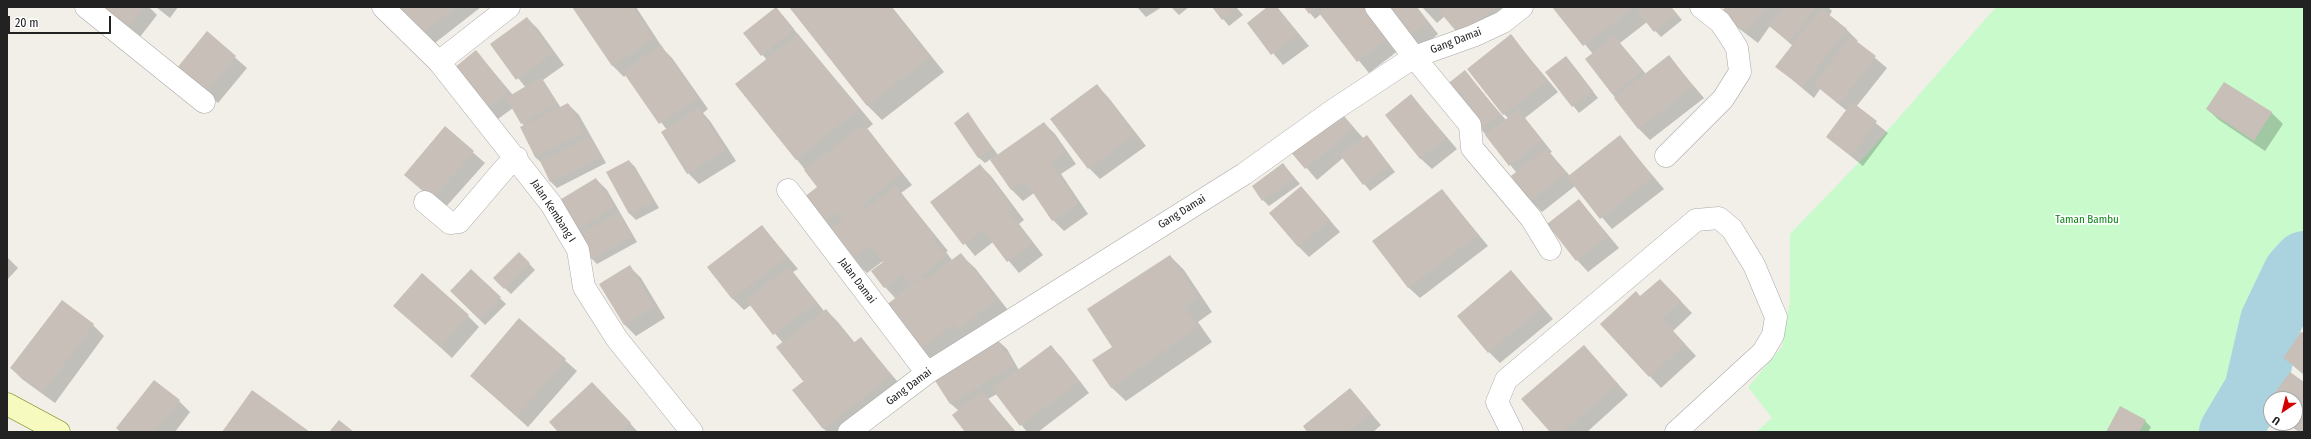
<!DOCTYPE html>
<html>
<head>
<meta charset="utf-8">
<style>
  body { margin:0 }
  #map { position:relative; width:2311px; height:439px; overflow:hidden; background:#f2efe9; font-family:"Fira Sans Condensed",sans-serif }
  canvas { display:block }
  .frame { position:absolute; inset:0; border:8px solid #222; pointer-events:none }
  .north { position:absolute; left:2263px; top:391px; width:40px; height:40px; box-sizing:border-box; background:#fff; border:1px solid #a7a7a7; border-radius:50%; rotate:215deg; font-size:11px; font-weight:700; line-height:16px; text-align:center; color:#222 }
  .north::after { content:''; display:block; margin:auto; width:14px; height:18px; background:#d40000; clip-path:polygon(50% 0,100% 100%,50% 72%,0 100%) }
  .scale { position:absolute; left:8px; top:16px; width:103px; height:18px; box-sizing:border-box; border:2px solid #222; border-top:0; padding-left:5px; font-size:12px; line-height:14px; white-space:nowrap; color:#222; -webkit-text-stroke:3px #fff; paint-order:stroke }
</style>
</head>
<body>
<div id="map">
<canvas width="2311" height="439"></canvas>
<div class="frame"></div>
<div class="north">U</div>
<div class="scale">20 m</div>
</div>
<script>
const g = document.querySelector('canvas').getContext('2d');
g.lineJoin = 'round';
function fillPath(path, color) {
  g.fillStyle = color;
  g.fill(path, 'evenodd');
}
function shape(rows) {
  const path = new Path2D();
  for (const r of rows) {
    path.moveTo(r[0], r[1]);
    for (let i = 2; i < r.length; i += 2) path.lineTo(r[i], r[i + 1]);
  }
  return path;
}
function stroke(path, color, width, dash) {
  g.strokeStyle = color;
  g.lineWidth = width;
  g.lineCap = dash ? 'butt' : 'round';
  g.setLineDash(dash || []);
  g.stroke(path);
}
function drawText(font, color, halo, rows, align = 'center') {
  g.font = font + ' "Fira Sans Condensed",sans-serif';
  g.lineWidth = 3.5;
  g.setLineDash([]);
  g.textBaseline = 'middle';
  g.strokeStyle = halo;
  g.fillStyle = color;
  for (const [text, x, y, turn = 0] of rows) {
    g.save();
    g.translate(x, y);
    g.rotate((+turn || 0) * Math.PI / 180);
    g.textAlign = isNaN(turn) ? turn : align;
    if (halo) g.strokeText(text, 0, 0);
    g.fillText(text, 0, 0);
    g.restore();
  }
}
fillPath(shape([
  [1996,7,2304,7,2304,271,2199,432,1756,432,1772,418,1748,387,1782,347,1790,301,1790,234,1866,155]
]), '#c8facc');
fillPath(shape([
  [89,7,149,7,157,15,136,42],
  [156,7,178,7,170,18],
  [398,7,481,7,431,46],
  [573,7,636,7,664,50,672,58,708,109,703,113,710,121,736,161,699,184,688,173,667,130,626,75,624,77,612,65],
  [790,7,892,7,944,72,882,120,868,106],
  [1137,7,1162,7,1146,17],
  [1171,7,1189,7,1179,15],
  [1213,7,1236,7,1243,15,1229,26],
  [1268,7,1277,7,1309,46,1283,65,1248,23],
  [1305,7,1365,7,1399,50,1369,73,1321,14,1315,19],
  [1386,7,1417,7,1438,34,1421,48],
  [1422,7,1521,7,1473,48,1445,16,1437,23],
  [1554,7,1671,7,1682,20,1661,37,1647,22,1620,43,1646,74,1669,57,1704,98,1650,140,1639,129,1586,59,1593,54],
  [1726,7,1828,7,1832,11,1829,16,1846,29,1858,41,1856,42,1887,68,1856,107,1888,133,1863,166,1827,137,1847,111,1820,89,1814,98,1777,67,1793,46,1770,26,1758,43,1733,24],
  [776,8,873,124,867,129,912,185,901,193,948,251,946,252,952,260,960,254,975,268,1011,314,931,368,896,299,885,287,884,262,883,261,867,273,852,259,824,223,819,187,736,84,767,60,744,34],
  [527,18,538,29,564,65,543,80,561,108,568,104,579,115,606,163,557,188,551,182,543,164,535,157,524,126,513,108,498,119,487,108,476,52,513,95,526,88,491,44],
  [207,33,247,68,218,103,189,79],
  [1511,36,1558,92,1525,118,1552,152,1550,153,1570,176,1620,137,1664,189,1612,229,1575,186,1542,212,1530,200,1516,172,1481,129,1465,72,1506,120,1508,118,1504,114],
  [1572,64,1598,98,1579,113,1546,72],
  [2225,83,2272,113,2283,124,2265,151,2219,120,2207,109],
  [1097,86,1108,97,1146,146,1100,179,1089,168],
  [1411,95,1457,149,1432,169,1420,158],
  [1339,111,1364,139,1372,143,1395,172,1370,191,1343,158,1317,180,1292,151],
  [968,114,998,155,1044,123,1055,134,1076,164,1061,174,1088,214,1064,231,1053,220,1034,193,1023,201,1012,190,991,159,985,163,978,157],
  [445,128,485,163,444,209,405,174],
  [629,161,635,167,659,208,636,220,630,214,607,173],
  [1283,164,1300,184,1269,206,1263,200],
  [980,165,991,176,1024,220,1019,224,1043,255,1019,273,993,242,975,256,931,202],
  [596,179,607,190,637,242,597,264,591,258,576,229],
  [1301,187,1340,232,1309,257,1298,246],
  [1442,190,1488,246,1420,298,1408,287],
  [1579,200,1619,248,1588,272,1577,260],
  [762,226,798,269,793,272,824,311,826,310,837,321,855,343,861,338,902,387,844,432,827,432,823,428,805,382,783,343,751,305,744,310,733,299,708,268],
  [519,253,535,270,511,294,494,278],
  [1170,256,1184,270,1212,312,1198,322,1212,342,1126,401,1111,387,1113,347],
  [7,257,18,268,7,280],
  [630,267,641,278,665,318,636,336,624,324],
  [471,270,506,304,485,325,451,291],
  [1511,271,1553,319,1500,363,1489,352],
  [1671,291,1692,313,1673,331,1696,356,1661,388,1601,324,1641,297],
  [395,306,468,316,479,327,452,358],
  [519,320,577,371,528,427,471,376],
  [93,325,104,336,55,403,22,379,11,368],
  [2304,335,2304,375,2284,358],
  [995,338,1007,349,1019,370,1051,346,1062,358,1089,393,1038,432,1027,432,997,394,988,399,1016,432,967,432,959,411,951,404,933,376],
  [1584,346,1628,395,1587,432,1552,432],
  [2304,383,2304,432,2299,432,2286,423,2295,423,2295,399,2272,399],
  [1350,389,1381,425,1373,432,1309,432],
  [603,394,638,432,559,432],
  [179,401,190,412,175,432,121,432],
  [2145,421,2151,427,2148,432,2107,432]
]), '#0003');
stroke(shape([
  [2230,432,2255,390,2271,321,2294,273,2304,262]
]), '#aad3df', 62);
fillPath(shape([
  [91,7,143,7,125,32],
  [397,7,455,7,419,35],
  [572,7,633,7,654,38,612,66],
  [776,7,794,29,761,56,743,33],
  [789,7,890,7,930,57,867,106],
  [1212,7,1236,7,1237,8,1222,20],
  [1267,7,1277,7,1298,34,1271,55,1247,23],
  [1304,7,1317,7,1309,14],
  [1326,7,1364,7,1388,38,1357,62,1319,13],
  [1385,7,1416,7,1428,23,1409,37],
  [1445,7,1496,7,1461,37,1439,11],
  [1552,7,1634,7,1583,46],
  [1642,7,1671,7,1677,14,1654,32,1637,11],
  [1725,7,1766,7,1746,32,1721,13],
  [1784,7,1816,7,1789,42,1769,26],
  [1821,8,1847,29,1802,87,1775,67],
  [527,17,553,53,516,80,490,44],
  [207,31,236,56,206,92,177,68],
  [798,34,859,109,796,160,735,84],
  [1511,34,1547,81,1503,115,1467,69],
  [1614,36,1642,71,1612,94,1585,59],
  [1851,37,1876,56,1839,104,1814,84],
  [661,45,698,98,659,124,623,72],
  [476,50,509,91,486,109,454,68],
  [1669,55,1693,86,1638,129,1614,98],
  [1566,56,1593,91,1572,107,1545,72],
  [1465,70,1500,114,1480,130,1446,85],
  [541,77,557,103,521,124,506,98],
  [2224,82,2272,112,2254,141,2206,109],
  [1097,84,1135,134,1088,169,1050,119],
  [1411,94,1446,138,1420,159,1385,115],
  [1852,102,1877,121,1851,156,1826,137],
  [568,103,584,133,535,157,520,127],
  [699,108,725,150,687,174,661,132],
  [1339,110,1354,128,1305,169,1290,151],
  [1518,110,1542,140,1509,166,1485,135],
  [968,112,992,148,978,158,954,123],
  [1044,122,1065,152,1051,163,1078,203,1052,221,1025,181,1011,190,990,160],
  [864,124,902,173,843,219,837,212,823,224,803,198,817,187,804,170],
  [445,126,474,151,432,199,404,175],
  [1367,135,1390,166,1363,185,1340,155],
  [1620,135,1653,177,1600,219,1567,177],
  [590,136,601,157,550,182,540,161],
  [1546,148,1566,173,1530,201,1511,176],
  [629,160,653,201,629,214,606,172],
  [1283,163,1294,178,1262,201,1252,186],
  [980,164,1014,209,1008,212,1032,244,1007,262,983,230,963,245,930,202],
  [596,178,614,207,576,230,558,201],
  [896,186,935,236,932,238,946,256,910,284,902,274,884,288,871,271,883,262,870,245,851,260,828,231,862,205,866,209],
  [1301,186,1330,220,1298,247,1269,213],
  [1442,189,1478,235,1408,288,1372,241],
  [1579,199,1608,236,1576,261,1547,224],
  [618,213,632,236,591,259,577,236],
  [762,225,787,257,732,299,707,267],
  [519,252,530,263,504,289,493,278],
  [961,253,997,299,958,330,954,324,915,354,881,309,924,276,927,279],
  [1170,255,1198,297,1184,307,1198,327,1111,388,1092,360,1112,347,1087,309],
  [630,265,654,307,624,325,599,284],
  [789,267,816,303,773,335,746,300],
  [471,269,501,297,479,319,450,291],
  [1511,270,1542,307,1488,353,1457,316],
  [422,273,469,315,440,347,393,306],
  [1660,279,1681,301,1662,319,1685,344,1649,377,1600,324,1636,291,1640,296],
  [62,300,94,324,43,392,10,368],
  [826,309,853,342,803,381,776,347],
  [519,318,566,359,517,416,470,376],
  [2301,332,2304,333,2304,373,2283,358],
  [861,337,891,375,823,429,792,390],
  [995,337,1014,365,950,404,932,376],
  [1051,345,1079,382,1020,426,992,389],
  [1584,345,1618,384,1562,432,1550,432,1521,399],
  [2290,372,2304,382,2304,432,2289,423,2295,423,2295,399,2271,399,2271,410,2265,406],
  [154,380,180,400,155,432,121,432,116,428],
  [592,382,631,423,621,432,558,432,549,422],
  [1350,388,1371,413,1348,432,1307,432,1303,426],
  [252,390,310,432,222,432],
  [982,391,1015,432,965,432,952,415],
  [2120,406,2146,420,2139,432,2106,432],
  [339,420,354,432,329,432]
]), '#c7bfb8');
const street = shape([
  [86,7,204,102],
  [383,7,439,62,551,204,578,250,584,287,617,339,692,432],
  [1376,7,1414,57,1470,125,1472,148,1531,218,1550,249],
  [439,62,509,7],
  [1666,156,1723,99,1740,72,1737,48,1727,32,1720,22,1701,7],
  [788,190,927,373],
  [425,202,450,223,459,222,505,168,517,158],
  [849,432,927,373,1244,174,1332,111,1414,57,1473,36,1503,22,1522,7],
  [1512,432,1497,402,1506,380,1696,220,1719,218,1732,229,1754,265,1776,317,1773,335,1763,352,1676,432]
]);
const secondary = shape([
  [7,404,59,432]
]);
stroke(street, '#a9a9a9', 23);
stroke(secondary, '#707d05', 23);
stroke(street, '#fff', 22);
stroke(secondary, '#f7fabf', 22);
drawText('11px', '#222', '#fff', [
  ["Gang Damai",1456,41,-21],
  ["Jalan Kembang I",553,211,57],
  ["Gang Damai",1182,212,-32],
  ["Jalan Damai",857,281,53],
  ["Gang Damai",909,387,-37]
]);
drawText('11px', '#0c8416', '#fff', [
  ["Taman Bambu",2087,220]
]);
</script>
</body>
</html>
